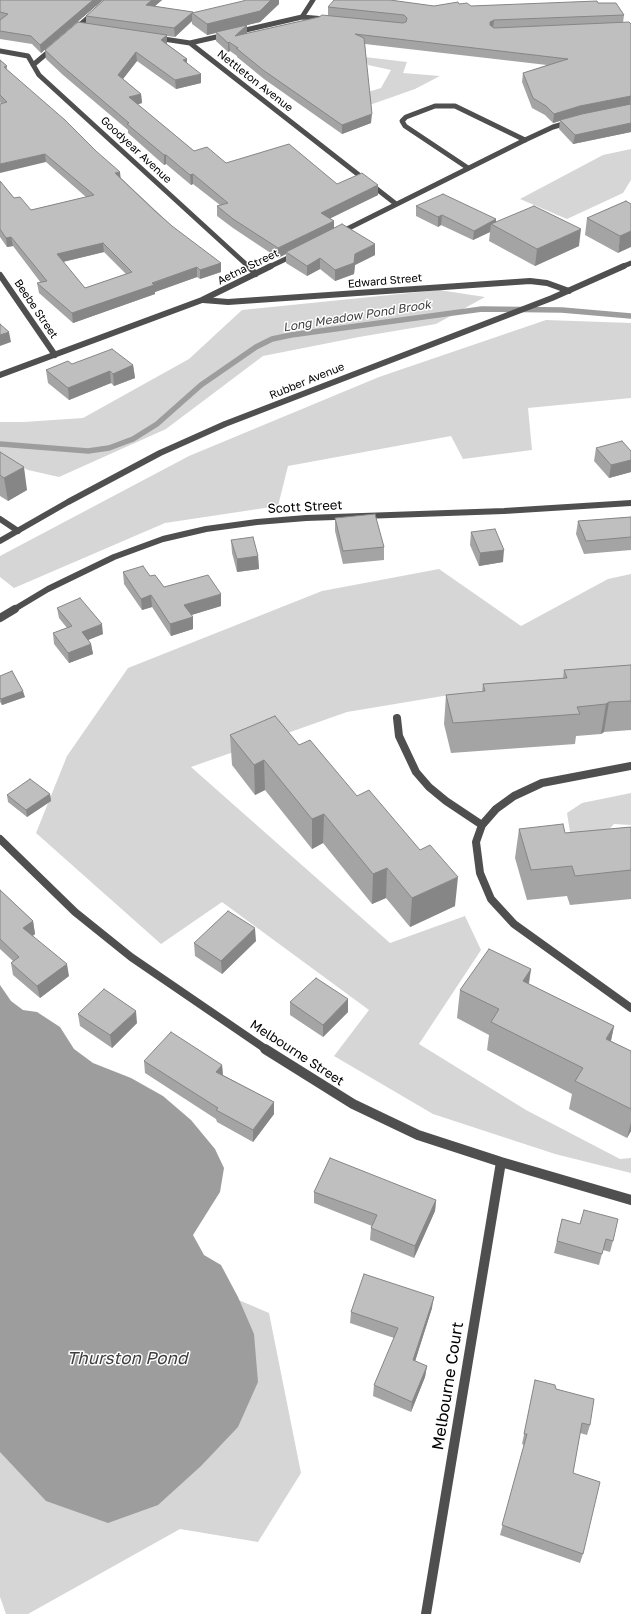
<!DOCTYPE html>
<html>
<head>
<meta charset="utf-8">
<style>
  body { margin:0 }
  canvas { display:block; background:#fff }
</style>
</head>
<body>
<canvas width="631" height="1614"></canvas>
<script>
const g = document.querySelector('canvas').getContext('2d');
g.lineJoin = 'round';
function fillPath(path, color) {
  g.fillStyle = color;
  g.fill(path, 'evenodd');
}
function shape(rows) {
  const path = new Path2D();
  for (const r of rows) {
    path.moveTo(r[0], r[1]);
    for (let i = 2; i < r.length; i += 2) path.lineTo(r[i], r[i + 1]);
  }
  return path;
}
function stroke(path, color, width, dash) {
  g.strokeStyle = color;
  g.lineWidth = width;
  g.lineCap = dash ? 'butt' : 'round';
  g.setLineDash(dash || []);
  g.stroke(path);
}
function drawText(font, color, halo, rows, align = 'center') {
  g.font = font + ' "Golos Text",sans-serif';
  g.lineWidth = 3;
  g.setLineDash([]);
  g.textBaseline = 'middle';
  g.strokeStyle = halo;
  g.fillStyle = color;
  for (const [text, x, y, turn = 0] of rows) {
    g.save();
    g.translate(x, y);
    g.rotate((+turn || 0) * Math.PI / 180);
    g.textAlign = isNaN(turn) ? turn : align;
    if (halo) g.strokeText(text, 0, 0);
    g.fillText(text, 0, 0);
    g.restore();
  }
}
fillPath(shape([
  [365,57,407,62,403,73,440,76,415,89,361,108,361,94,381,88,391,70,368,65],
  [631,149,631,180,623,193,567,219,520,199,603,155],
  [439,290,485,297,436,324,359,337,263,356,166,429,59,477,28,470,0,456,0,422,24,422,83,418,189,359,242,310],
  [546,320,631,323,631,398,528,408,532,450,463,459,451,436,288,466,278,506,165,523,14,588,0,577,0,556,189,456,379,377],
  [439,569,521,626,608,579,631,574,631,669,443,696,347,712,191,767,390,943,465,916,481,950,419,1044,526,1110,620,1159,631,1158,631,1173,555,1154,433,1114,334,1056,369,1010,222,902,161,944,36,833,67,756,128,668,322,591],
  [631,793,631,825,614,824,601,838,572,845,567,813,582,803],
  [185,1277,269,1313,301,1473,258,1542,180,1529,28,1614,6,1614,0,1597,0,1368]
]), '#d6d6d6');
fillPath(shape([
  [0,985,11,1001,23,1010,37,1012,60,1027,74,1049,93,1063,131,1078,163,1096,191,1120,215,1149,224,1168,220,1192,193,1235,204,1255,221,1265,238,1297,254,1334,258,1382,238,1427,201,1466,158,1505,108,1523,46,1501,0,1452]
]), '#9d9d9d');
stroke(shape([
  [0,444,88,451,109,448,133,439,157,424,201,385,256,347,272,339,291,335,482,309,562,310,631,316]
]), '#9d9d9d', 5.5);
stroke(shape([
  [468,168,405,126,402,121,406,117,435,106,455,106,525,140]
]), '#4f4f4f', 5);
stroke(shape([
  [0,519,18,531]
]), '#4f4f4f', 6);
stroke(shape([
  [397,718,399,736,416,772,429,787,446,801,482,825],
  [631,766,542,783,514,796,496,809,482,825,476,842,480,873,491,899,514,924,631,1008]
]), '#4f4f4f', 8);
stroke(shape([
  [302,17,325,19],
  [74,30,108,0],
  [237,32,302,17,313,0],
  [157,38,190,43,396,204],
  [190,43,225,35],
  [0,51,28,56,39,75,249,267],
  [33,65,53,48],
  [339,233,525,140,553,127,570,122],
  [269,267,294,255]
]), '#4f4f4f', 5);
stroke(shape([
  [248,266,256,274],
  [0,275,55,355],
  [203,300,228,302,530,281,547,283,569,291],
  [0,375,202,300,271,266],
  [13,610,48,589,114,557,163,539,206,529,257,522,306,518,504,511,631,503]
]), '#4f4f4f', 6);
stroke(shape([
  [0,618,15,609],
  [0,839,75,912,131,957,267,1050]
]), '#4f4f4f', 8);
stroke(shape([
  [265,1049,353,1104,418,1135,501,1162,631,1200],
  [426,1614,501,1162]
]), '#4f4f4f', 10);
stroke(shape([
  [621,267,631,263]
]), '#4f4f4f', 5);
stroke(shape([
  [0,541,68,502,160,453,225,424,552,298,624,266]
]), '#4f4f4f', 6);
fillPath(shape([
  [0,0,103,0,41,53,32,44,0,39],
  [104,0,162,0,155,6,193,13,279,4,260,22,238,27,247,34,328,15,328,7,434,6,459,4,471,6,598,3,624,15,623,23,631,24,631,132,573,144,559,129,560,121,553,123,545,115,532,108,522,82,523,73,547,65,365,44,371,123,342,134,264,79,237,57,237,56,230,51,228,52,216,41,216,33,207,35,192,24,192,21,175,37,167,36,167,44,187,59,187,63,201,83,176,89,137,61,123,79,141,94,142,103,137,104,194,151,226,163,337,184,378,195,330,218,334,221,334,228,375,255,355,265,354,274,335,281,320,269,307,276,286,263,286,254,278,258,233,228,217,216,217,206,220,205,193,184,191,185,166,164,164,165,128,133,128,130,63,75,46,59,45,50,86,23,86,16],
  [0,60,7,66,7,70,121,178,221,272,200,279,197,277,155,292,155,294,73,323,39,293,37,283,41,283,13,246,7,247,0,237,0,181,14,198,31,210,86,197,46,162,0,102],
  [104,252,126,274,85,288,63,262],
  [626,201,618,253,585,235,587,218],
  [416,206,496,219,496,222,579,246,535,266,489,241,490,232,473,240,441,225,438,227,416,216],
  [72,364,133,365,135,378,114,386,111,383,69,400,48,383,46,370],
  [596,448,631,451,631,472,609,478,594,461],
  [0,452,27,490,8,501,0,496],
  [631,517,631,550,584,554,576,534,578,521],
  [335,518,384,547,384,560,343,564,335,531],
  [471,532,503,562,479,566,470,545],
  [231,540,258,556,259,569,237,572,232,553],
  [123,572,150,576,164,587,221,606,191,615,193,629,171,636,152,607,142,610,124,584],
  [57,608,103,634,88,640,91,644,93,654,69,663,54,644,53,633,67,628,59,618],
  [631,665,631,730,604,732,601,734,576,736,575,744,451,753,444,724,446,695,482,692,483,684,563,678,564,670],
  [0,676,25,697,2,705,0,702],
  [230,735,299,745,357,796,455,906,410,927,386,898,372,904,323,843,312,849,265,790,255,795,232,765],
  [50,794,51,801,27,817,8,802,7,795],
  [631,827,631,899,570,905,567,896,527,900,515,858,519,829,565,833],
  [0,890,33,921,35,934,33,936,69,976,40,998,13,975,11,963,13,961,0,949],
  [256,941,222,974,195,956,194,943],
  [531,969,529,984,614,1026,611,1041,631,1051,631,1131,627,1138,569,1109,572,1094,487,1050,489,1035,457,1018,460,990],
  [290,1002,348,1012,323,1037,290,1015],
  [78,1014,137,1023,112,1048,80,1026],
  [144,1061,222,1065,223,1075,274,1102,274,1114,253,1142,217,1122,216,1119,145,1073],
  [314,1192,436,1200,435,1211,414,1258,370,1240,371,1228,372,1226,314,1203],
  [562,1219,613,1241,610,1252,603,1250,599,1265,554,1253],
  [432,1308,415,1361,427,1366,425,1377,411,1412,373,1396,374,1385,394,1338,350,1323,351,1312],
  [556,1389,590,1425,587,1435,580,1433,573,1473,583,1554,580,1563,500,1535,524,1445,522,1444,533,1391]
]), '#a4a4a4');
fillPath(shape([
  [93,0,103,0,41,53,40,45],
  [152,0,162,0,147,13,146,5],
  [271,0,279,0,279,4,260,22,207,35,207,24],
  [193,12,193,14,192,13,192,21,175,37,174,28],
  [494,20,493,29,489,34,490,22],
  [247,25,247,34,235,36],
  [167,35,167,44,161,40],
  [229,42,230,51,228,52,228,43],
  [136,52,137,61,119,84,118,75],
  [187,59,187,68,183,60],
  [201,74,201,83,176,89,175,80],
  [141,94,142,103,130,107,129,97],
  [631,96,630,105,579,115,553,123,554,114,580,106],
  [372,114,371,123,342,134,342,125],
  [631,123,631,132,573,144,575,135],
  [45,154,46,162,0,173,0,164],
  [164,155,166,155,166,164,164,165],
  [120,172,121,181,115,173],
  [193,174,193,184,191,185,190,175],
  [378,185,378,195,321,223,321,213],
  [442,215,441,225,438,227,438,217],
  [496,219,496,227,491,224,490,232,473,240,474,231],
  [334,221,334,230,286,252,286,254,278,258,278,248],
  [581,229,579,246,535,266,537,249],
  [631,231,631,247,618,253,620,236],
  [11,237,13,246,7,247,6,238],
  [103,243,104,252,58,263,57,254],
  [375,244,375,255,355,265,354,274,335,281,335,270,355,254],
  [320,258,320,269,307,276,307,266],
  [221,263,221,272,200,279,200,270],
  [197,267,197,277,155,292,155,294,73,323,72,313],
  [9,332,11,342,0,346,0,335],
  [133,365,135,378,114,386,113,374],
  [110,371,111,383,69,400,68,388],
  [631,460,631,472,609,478,611,465],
  [24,467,27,490,8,501,4,478],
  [504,550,503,562,479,566,480,553],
  [258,556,259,569,237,572,237,559],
  [221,594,221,606,185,617,184,605],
  [151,595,152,607,142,610,141,599],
  [193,617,193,629,171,636,170,624],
  [102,624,103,634,83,642,82,632],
  [91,644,93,654,69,663,68,653],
  [23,691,25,697,2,705,1,699],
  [609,702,604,732,601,734,606,704],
  [264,760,265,790,255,795,254,765],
  [50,794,51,801,27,817,26,810],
  [324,814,323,843,312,849,312,819],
  [387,868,386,898,372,904,373,874],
  [458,877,455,906,410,927,412,898],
  [33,921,35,934,26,940,23,928],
  [255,928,256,941,222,974,221,961],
  [67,964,69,976,40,998,37,986],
  [531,969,526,998,523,981],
  [348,999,348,1012,323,1037,323,1025],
  [136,1011,137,1023,112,1048,110,1035],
  [614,1026,608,1054,606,1039],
  [222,1065,223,1077,216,1072],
  [274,1102,274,1114,253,1142,253,1130],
  [631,1122,631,1131,627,1138],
  [436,1200,435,1211,414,1258,415,1246],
  [434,1297,432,1308,412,1371,413,1360],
  [427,1366,425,1377,411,1412,412,1402]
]), '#868686');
const building = shape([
  [0,0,93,0,40,45,31,36,0,31,0,20,8,14,0,12,0,0],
  [104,0,152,0,146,5,193,12,174,28,86,16,104,0],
  [245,0,271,0,260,11,207,24,192,13,243,1,245,0],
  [334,0,390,0,434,6,458,2,459,4,467,3,471,6,597,1,598,3,616,3,624,15,494,20,490,22,490,25,494,28,629,22,631,24,631,96,580,106,554,114,546,106,533,98,523,73,568,59,355,34,364,38,372,114,342,125,263,70,236,48,238,48,229,42,228,43,216,32,247,25,235,36,319,17,322,15,403,23,406,22,407,18,404,15,328,7,334,0],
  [78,22,167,35,161,40,187,59,183,60,201,74,175,80,136,52,118,75,141,94,129,97,194,151,207,147,226,163,289,144,337,184,362,173,378,185,321,213,334,221,278,248,233,219,217,206,228,203,193,174,190,175,166,155,164,155,127,124,129,123,62,66,45,50,78,22],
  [0,60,7,66,4,67,65,120,96,151,120,172,115,173,155,211,172,226,221,263,200,270,197,267,152,283,154,285,72,313,37,283,47,281,11,237,6,238,0,229,0,181,14,198,20,197,31,210,94,195,45,154,0,164,0,104,7,102,0,95,0,60],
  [103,243,132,272,85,288,57,254,103,243],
  [631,104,631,123,575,135,560,120,582,114,631,104],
  [443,194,496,219,474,231,442,215,438,217,416,206,443,194],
  [626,201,631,204,631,231,620,236,587,218,626,201],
  [534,206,581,229,537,249,491,224,534,206],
  [342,224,375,244,355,254,354,263,335,270,320,258,307,266,286,252,342,224],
  [0,324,9,332,0,335,0,324],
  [112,349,133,365,113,374,110,371,68,388,46,370,68,361,72,364,112,349],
  [622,441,631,451,631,460,611,465,596,448,622,441],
  [0,452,24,467,4,478,0,475,0,452],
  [375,514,384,547,343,551,335,518,375,514],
  [631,517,631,537,586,541,578,521,631,517],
  [495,529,504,550,480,553,471,532,495,529],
  [253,537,258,556,237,559,231,540,253,537],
  [143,566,150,576,155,575,164,587,208,575,221,594,184,605,193,617,170,624,151,595,141,599,123,572,143,566],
  [80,598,102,624,82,632,91,644,68,653,53,633,72,626,57,608,80,598],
  [631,665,631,701,609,702,606,704,577,707,580,714,453,723,446,695,485,691,483,684,567,678,564,670,631,665],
  [12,671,23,691,1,699,0,698,0,676,12,671],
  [275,716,299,745,310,740,357,796,369,790,420,850,430,845,458,877,412,898,387,868,373,874,324,814,312,819,264,760,254,765,230,735,275,716],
  [30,779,50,794,26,810,7,795,30,779],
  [563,824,565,833,631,827,631,870,575,876,572,866,531,870,519,829,563,824],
  [0,890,33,921,23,928,67,964,37,986,11,963,19,957,0,939,0,890],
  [228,911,255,928,221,961,194,943,228,911],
  [489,949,531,969,523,981,614,1026,606,1039,631,1051,631,1109,575,1081,583,1068,491,1022,499,1009,460,990,489,949],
  [316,978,348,999,323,1025,290,1002,316,978],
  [104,989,136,1011,110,1035,78,1014,104,989],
  [171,1032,222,1065,216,1072,274,1102,253,1130,216,1110,218,1108,144,1061,171,1032],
  [330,1158,436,1200,415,1246,371,1228,377,1215,314,1192,330,1158],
  [584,1210,618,1219,613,1241,606,1239,602,1254,557,1241,562,1219,580,1224,584,1210],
  [364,1274,434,1297,413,1360,427,1366,412,1402,374,1385,398,1328,351,1312,364,1274],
  [535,1380,555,1385,556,1389,594,1399,590,1425,582,1423,573,1473,600,1482,583,1554,502,1525,527,1434,524,1434,535,1380]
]);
fillPath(building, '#bfbfbf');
stroke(building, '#868686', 1);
drawText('11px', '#000', '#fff', [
  ["Nettleton Avenue",255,81,38],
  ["Goodyear Avenue",136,150,43],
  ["Aetna Street",248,267,-26],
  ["Edward Street",385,281,-5],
  ["Beebe Street",36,309,56],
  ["Rubber Avenue",307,381,-22]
]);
drawText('italic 12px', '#3e3e3e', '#fff', [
  ["Long Meadow Pond Brook",357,316,-9]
]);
drawText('13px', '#000', '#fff', [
  ["Scott Street",305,507,-3],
  ["Melbourne Street",297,1053,33]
]);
drawText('16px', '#000', '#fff', [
  ["Melbourne Court",448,1386,-81]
]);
drawText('italic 17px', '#3e3e3e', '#fff', [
  ["Thurston Pond",127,1359]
]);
</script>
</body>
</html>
